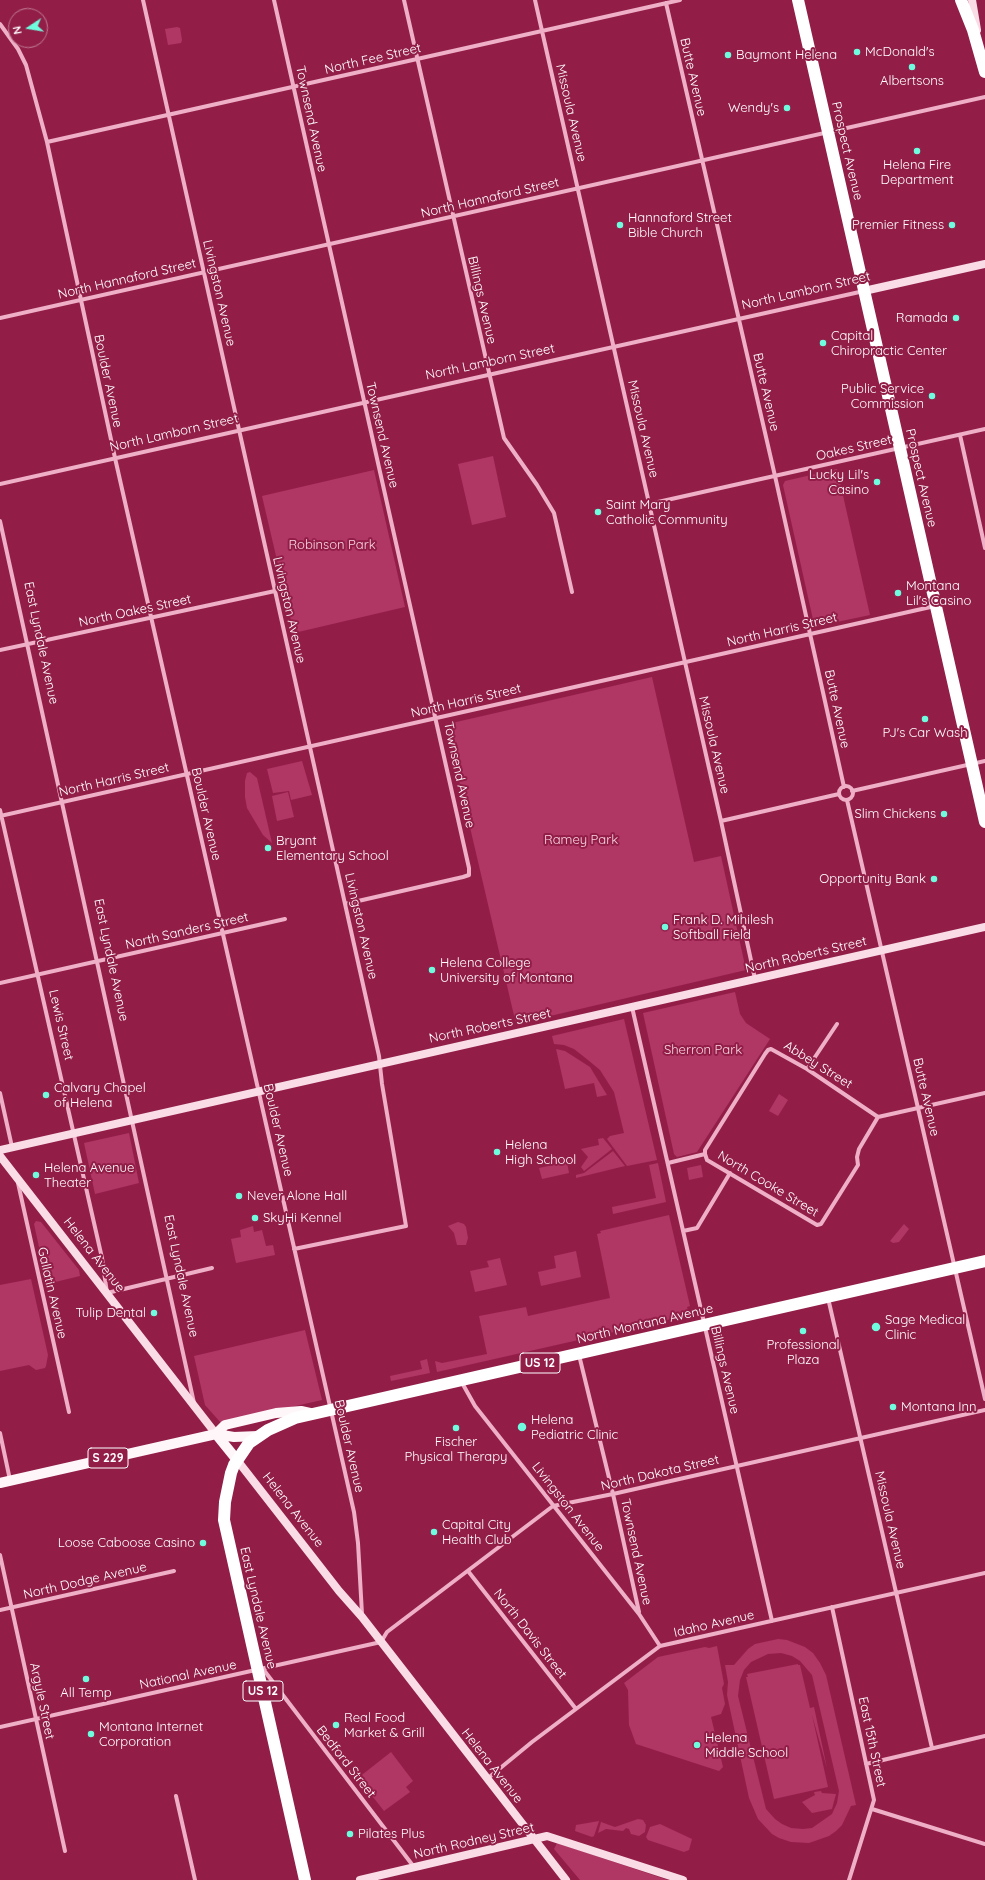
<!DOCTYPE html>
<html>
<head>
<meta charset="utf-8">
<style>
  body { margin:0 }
  #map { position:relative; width:985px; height:1880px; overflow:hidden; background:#921e48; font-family:Quicksand,sans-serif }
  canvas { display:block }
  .north { position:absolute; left:8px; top:8px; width:40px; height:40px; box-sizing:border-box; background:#921e48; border:1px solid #be7891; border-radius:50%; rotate:258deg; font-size:11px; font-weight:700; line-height:16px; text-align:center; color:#fff }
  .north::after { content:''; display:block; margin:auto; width:14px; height:18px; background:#6ffcde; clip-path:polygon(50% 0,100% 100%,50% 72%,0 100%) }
</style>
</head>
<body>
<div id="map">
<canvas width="985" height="1880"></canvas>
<div class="north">N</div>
</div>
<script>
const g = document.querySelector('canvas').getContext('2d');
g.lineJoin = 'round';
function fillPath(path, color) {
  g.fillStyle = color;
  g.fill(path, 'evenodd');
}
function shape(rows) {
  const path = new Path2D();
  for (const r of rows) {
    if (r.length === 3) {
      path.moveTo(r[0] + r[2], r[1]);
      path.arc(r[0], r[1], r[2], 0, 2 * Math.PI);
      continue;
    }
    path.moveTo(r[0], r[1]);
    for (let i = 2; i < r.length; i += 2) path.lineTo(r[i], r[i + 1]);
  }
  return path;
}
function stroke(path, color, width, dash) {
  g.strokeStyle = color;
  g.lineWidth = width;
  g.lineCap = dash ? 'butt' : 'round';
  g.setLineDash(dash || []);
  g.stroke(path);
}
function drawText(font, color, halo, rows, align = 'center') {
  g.font = font + ' Quicksand,sans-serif';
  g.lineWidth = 4;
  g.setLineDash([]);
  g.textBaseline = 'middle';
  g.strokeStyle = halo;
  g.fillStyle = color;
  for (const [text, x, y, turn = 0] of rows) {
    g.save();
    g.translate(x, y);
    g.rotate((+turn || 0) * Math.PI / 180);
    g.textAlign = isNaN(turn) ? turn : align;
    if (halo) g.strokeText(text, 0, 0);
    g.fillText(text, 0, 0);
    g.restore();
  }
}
fillPath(shape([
  [177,27,180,28,182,40,181,43,168,45,165,29],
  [493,456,506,517,472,525,458,464],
  [837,469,870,615,818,626,814,624,783,485,785,481],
  [374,470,405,607,294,633,262,496],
  [652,677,694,862,721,856,746,970,516,1024,447,729,452,723],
  [302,761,312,795,291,800,289,791,273,793,267,769],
  [250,772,257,778,272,843,263,835,247,808,245,797,245,781,247,773],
  [288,792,294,817,277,821,272,796],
  [735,992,740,1014,746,1023,770,1039,697,1152,677,1157,674,1154,643,1013],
  [624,1019,657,1160,627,1166,607,1139,610,1136,624,1133,614,1092,600,1070,588,1060,574,1049,564,1045,554,1044,552,1036],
  [556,1049,565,1051,590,1067,607,1095,597,1097,594,1083,565,1089],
  [779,1094,788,1100,778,1116,769,1111],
  [129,1133,139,1183,95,1194,84,1143],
  [603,1138,612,1149,584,1171,581,1167,588,1157,581,1149,599,1145,598,1139],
  [613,1151,625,1166,576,1178,576,1175,584,1173],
  [567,1162,569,1173,542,1179,539,1168],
  [658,1163,666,1202,613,1214,612,1207,656,1198,649,1165],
  [701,1165,703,1177,689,1180,687,1168],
  [669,1215,690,1306,687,1307,689,1315,437,1372,435,1361,442,1363,487,1354,479,1316,526,1307,528,1316,610,1298,597,1234,601,1233,600,1231],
  [36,1221,41,1222,79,1270,80,1276,47,1284,34,1224],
  [458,1222,464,1224,466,1227,468,1238,466,1245,457,1245,454,1233,448,1226],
  [904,1224,909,1229,899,1242,893,1243,890,1241],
  [253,1226,254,1232,262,1230,266,1246,273,1245,275,1255,236,1263,231,1239,241,1237,240,1230],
  [576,1251,581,1277,541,1286,538,1272,556,1268,554,1256],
  [500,1258,507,1285,475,1292,470,1271,489,1267,487,1261],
  [31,1279,48,1355,46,1366,45,1368,36,1370,29,1365,0,1371,0,1285],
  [305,1330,322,1400,221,1423,205,1405,194,1356],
  [427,1359,430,1373,391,1381,390,1376,422,1369,420,1361],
  [778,1639,787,1640,805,1647,813,1653,820,1663,826,1675,856,1805,851,1806,842,1825,836,1831,829,1836,809,1843,791,1842,779,1838,772,1834,758,1819,749,1798,727,1695,728,1682,725,1665,734,1665,748,1649,755,1644],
  [781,1653,792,1656,800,1661,812,1675,839,1791,837,1803,832,1814,812,1828,803,1829,791,1828,782,1824,775,1819,766,1809,738,1696,740,1680,744,1670,751,1662,768,1654],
  [717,1646,724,1684,722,1688,725,1704,721,1714,711,1717,723,1767,719,1771,636,1744,629,1725,628,1690,624,1683,658,1657,705,1647,709,1648],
  [798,1664,798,1665,800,1665,810,1708,814,1707,827,1768,812,1715,828,1787,774,1799,746,1677,748,1677,747,1674],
  [391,1752,413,1781,406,1787,410,1792,384,1811,358,1778],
  [821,1791,822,1793,836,1794,832,1809,812,1813,802,1802,815,1795,814,1792],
  [638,1819,643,1820,646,1825,645,1832,639,1836,631,1834,629,1829,626,1828,623,1831,606,1829,598,1833,601,1822,615,1827],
  [599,1821,594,1836,592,1837,575,1831,576,1825],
  [660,1824,692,1839,689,1850,684,1852,648,1840,646,1837,650,1827],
  [557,1843,668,1880,580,1880,554,1849]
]), '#b03664');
stroke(shape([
  [143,0,379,1056,382,1084,406,1226,294,1249],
  [274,0,469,868,469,875,463,877,345,904],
  [404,0,504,438,537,485,554,513,572,592],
  [535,0,721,821,755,979],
  [666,3,775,476,844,787],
  [0,24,18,49,26,65,47,142,115,458,354,1512,358,1543,362,1614],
  [47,142,680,0],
  [0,318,985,97],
  [960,435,985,548],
  [0,484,864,291],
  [649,504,985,429],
  [0,521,194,1403],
  [0,650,275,591],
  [846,793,7],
  [852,791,985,761],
  [847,800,985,1399],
  [0,810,102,1258,107,1293,212,1268],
  [0,816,935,606],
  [721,821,839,794],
  [0,983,285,919],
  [632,1007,772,1621],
  [807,1069,837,1024],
  [0,1093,12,1147],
  [705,1154,707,1160,817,1225,821,1224,858,1165,857,1157,859,1149,878,1117,985,1093],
  [705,1154,705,1150,765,1054,768,1050,771,1049,807,1069,878,1117],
  [668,1163,705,1154],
  [18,1183,69,1412],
  [683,1231,697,1228,730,1173],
  [828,1298,932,1748],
  [579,1355,613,1494,639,1612],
  [461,1381,475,1406,639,1614,660,1646],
  [0,1433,10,1480],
  [0,1555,65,1851],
  [468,1571,576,1709],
  [832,1607,874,1800,849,1880],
  [0,1610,174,1571],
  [263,1669,414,1867],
  [0,1727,381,1642,387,1632,553,1506,613,1494,985,1410],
  [866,1764,985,1736],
  [487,1779,532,1742,660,1646,985,1573],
  [176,1796,195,1880],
  [872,1809,985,1844]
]), '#eeafc7', 4);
stroke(shape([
  [972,0,977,30],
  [864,291,985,264],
  [0,1150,985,927],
  [0,1156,216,1434],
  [237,1460,339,1591,362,1617,566,1880],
  [360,1880,547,1836,683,1880]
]), '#fadce7', 8);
stroke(shape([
  [216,1434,225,1425,276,1413,301,1411,310,1413],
  [216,1434,237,1460],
  [0,1483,216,1434,234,1437,258,1436]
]), '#fff6f9', 10);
stroke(shape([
  [798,0,985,822],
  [961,0,973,30,985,72],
  [305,1880,224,1520,225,1502,231,1473,234,1465,249,1443,268,1430,295,1418,985,1261]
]), '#fff', 12);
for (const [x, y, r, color] of [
  [857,52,4,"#6ffcde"],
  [728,55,4,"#6ffcde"],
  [912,67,4,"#6ffcde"],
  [787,108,4,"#6ffcde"],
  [917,151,4,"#6ffcde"],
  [620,225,4,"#6ffcde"],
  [952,225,4,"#6ffcde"],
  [956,318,4,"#6ffcde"],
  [823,343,4,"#6ffcde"],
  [932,396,4,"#6ffcde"],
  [877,482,4,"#6ffcde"],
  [598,512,4,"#6ffcde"],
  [898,593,4,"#6ffcde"],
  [925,719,4,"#6ffcde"],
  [944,814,4,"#6ffcde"],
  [268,848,4,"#6ffcde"],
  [934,879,4,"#6ffcde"],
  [665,927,4,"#6ffcde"],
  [432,970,4,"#6ffcde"],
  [46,1095,4,"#6ffcde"],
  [497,1152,4,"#6ffcde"],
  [36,1175,4,"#6ffcde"],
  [239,1196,4,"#6ffcde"],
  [255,1218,4,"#6ffcde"],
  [154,1313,4,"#6ffcde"],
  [876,1327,5,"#6ffcde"],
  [803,1331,4,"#6ffcde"],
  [893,1407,4,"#6ffcde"],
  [522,1427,5,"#6ffcde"],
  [456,1428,4,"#6ffcde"],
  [434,1532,4,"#6ffcde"],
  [203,1543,4,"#6ffcde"],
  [86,1679,4,"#6ffcde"],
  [336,1725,4,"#6ffcde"],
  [91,1734,4,"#6ffcde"],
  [697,1745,4,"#6ffcde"],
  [350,1834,4,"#6ffcde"]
]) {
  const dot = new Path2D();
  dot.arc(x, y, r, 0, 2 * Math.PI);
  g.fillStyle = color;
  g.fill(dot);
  stroke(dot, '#921e48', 1.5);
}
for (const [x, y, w] of [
  [540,1363,40],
  [108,1458,40],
  [263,1691,40]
]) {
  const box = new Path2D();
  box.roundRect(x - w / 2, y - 10, w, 20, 3);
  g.fillStyle = '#921e48';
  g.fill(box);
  stroke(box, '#fff', 1);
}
drawText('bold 12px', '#fff', null, [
  ["US 12",540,1363],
  ["S 229",108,1458],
  ["US 12",263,1691]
]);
drawText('13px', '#fff', '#921e48', [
  ["McDonald's",865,52],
  ["Baymont Helena",736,55],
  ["Albertsons",912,81,"center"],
  ["Wendy's",779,108,"right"],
  ["Helena Fire",917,165,"center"],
  ["Department",917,180,"center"],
  ["Hannaford Street",628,218],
  ["Bible Church",628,233],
  ["Premier Fitness",944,225,"right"],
  ["Ramada",948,318,"right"],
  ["Capital",831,336],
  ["Chiropractic Center",831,351],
  ["Public Service",924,389,"right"],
  ["Commission",924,404,"right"],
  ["Lucky Lil's",869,475,"right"],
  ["Casino",869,490,"right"],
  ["Saint Mary",606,505],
  ["Catholic Community",606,520],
  ["Montana",906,586],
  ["Lil's Casino",906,601],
  ["PJ's Car Wash",925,733,"center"],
  ["Slim Chickens",936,814,"right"],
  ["Bryant",276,841],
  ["Elementary School",276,856],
  ["Opportunity Bank",926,879,"right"],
  ["Frank D. Mihilesh",673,920],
  ["Softball Field",673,935],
  ["Helena College",440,963],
  ["University of Montana",440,978],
  ["Calvary Chapel",54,1088],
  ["of Helena",54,1103],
  ["Helena",505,1145],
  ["High School",505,1160],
  ["Helena Avenue",44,1168],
  ["Theater",44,1183],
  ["Never Alone Hall",247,1196],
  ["SkyHi Kennel",263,1218],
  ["Tulip Dental",146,1313,"right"],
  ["Sage Medical",885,1320],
  ["Clinic",885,1335],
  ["Professional",803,1345,"center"],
  ["Plaza",803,1360,"center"],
  ["Montana Inn",901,1407],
  ["Helena",531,1420],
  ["Pediatric Clinic",531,1435],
  ["Fischer",456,1442,"center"],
  ["Physical Therapy",456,1457,"center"],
  ["Capital City",442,1525],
  ["Health Club",442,1540],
  ["Loose Caboose Casino",195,1543,"right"],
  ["All Temp",86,1693,"center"],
  ["Real Food",344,1718],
  ["Market & Grill",344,1733],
  ["Montana Internet",99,1727],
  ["Corporation",99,1742],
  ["Helena",705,1738],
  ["Middle School",705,1753],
  ["Pilates Plus",358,1834]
], 'left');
drawText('13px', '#fff', '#921e48', [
  ["North Fee Street",373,59,-13],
  ["Butte Avenue",693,77,77],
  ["Missoula Avenue",571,113,77],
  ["Townsend Avenue",311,119,78],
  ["Prospect Avenue",847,151,77],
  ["North Hannaford Street",490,198,-13],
  ["North Hannaford Street",127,279,-13],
  ["North Lamborn Street",806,291,-13],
  ["Livingston Avenue",219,293,77],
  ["Billings Avenue",482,300,77],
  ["North Lamborn Street",490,362,-12],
  ["Boulder Avenue",108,381,78],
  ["Butte Avenue",766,392,77],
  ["Missoula Avenue",643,429,77],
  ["North Lamborn Street",174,433,-13],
  ["Townsend Avenue",382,435,77],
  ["Oakes Street",854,448,-13],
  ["Prospect Avenue",921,478,77],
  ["Livingston Avenue",289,610,77],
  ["North Oakes Street",135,611,-12],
  ["North Harris Street",782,630,-13],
  ["East Lyndale Avenue",41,643,78],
  ["North Harris Street",466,701,-13],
  ["Butte Avenue",837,709,78],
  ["Missoula Avenue",714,745,77],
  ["Townsend Avenue",459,775,78],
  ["North Harris Street",114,780,-13],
  ["Boulder Avenue",206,814,77],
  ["Livingston Avenue",361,926,77],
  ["North Sanders Street",187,931,-13],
  ["North Roberts Street",806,955,-13],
  ["East Lyndale Avenue",111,960,78],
  ["Lewis Street",61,1025,77],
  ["North Roberts Street",490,1026,-12],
  ["Abbey Street",818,1065,32],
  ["Butte Avenue",926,1097,77],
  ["Boulder Avenue",278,1130,77],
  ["North Cooke Street",768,1184,31],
  ["Helena Avenue",94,1255,52],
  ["East Lyndale Avenue",181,1276,78],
  ["Gallatin Avenue",52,1293,77],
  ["North Montana Avenue",645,1324,-13],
  ["Billings Avenue",725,1370,77],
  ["Boulder Avenue",349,1446,77],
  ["North Dakota Street",660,1473,-13],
  ["Livingston Avenue",568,1507,52],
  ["Helena Avenue",293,1510,52],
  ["Missoula Avenue",890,1520,77],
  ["Townsend Avenue",636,1552,78],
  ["North Dodge Avenue",85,1581,-13],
  ["East Lyndale Avenue",258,1608,77],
  ["Idaho Avenue",714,1624,-13],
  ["North Davis Street",530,1634,52],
  ["National Avenue",188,1675,-12],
  ["Argyle Street",42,1701,78],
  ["East 15th Street",872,1742,78],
  ["Bedford Street",346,1762,52],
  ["Helena Avenue",492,1766,52],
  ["North Rodney Street",474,1841,-13]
]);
drawText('13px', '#fad5e3', '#921e48', [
  ["Robinson Park",332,545],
  ["Ramey Park",581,840],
  ["Sherron Park",703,1050]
]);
</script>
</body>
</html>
